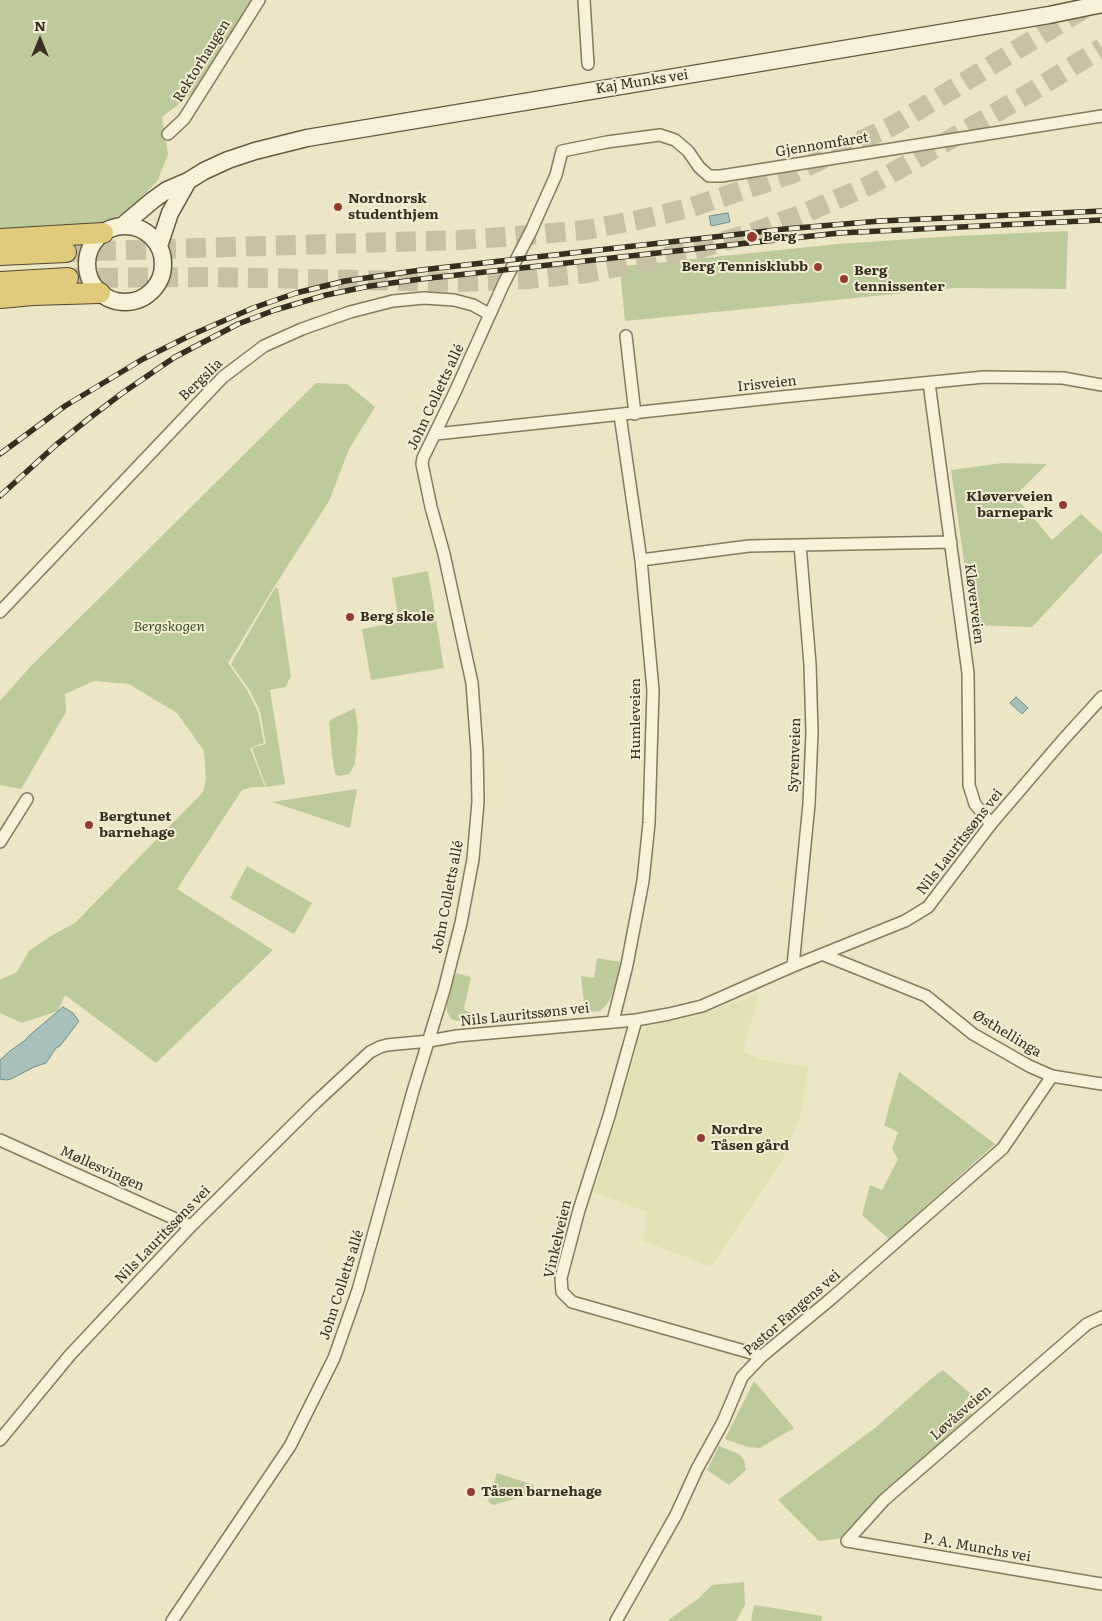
<!DOCTYPE html>
<html>
<head>
<meta charset="utf-8">
<style>
  body { margin:0 }
  #map { position:relative; width:1102px; height:1621px; overflow:hidden; background:#ece6c5; font-family:Literata,serif }
  canvas { display:block }
  .north { position:absolute; left:15px; top:15px; width:50px; height:50px; -webkit-text-stroke:4px #f4efd4; paint-order:stroke; rotate:0deg; font-size:14px; font-weight:700; line-height:20px; text-align:center; color:#372e1f }
  .north::after { content:''; display:block; margin:auto; width:18px; height:22px; background:#372e1f; clip-path:polygon(50% 0,100% 100%,50% 72%,0 100%) }
</style>
</head>
<body>
<div id="map">
<canvas width="1102" height="1621"></canvas>
<div class="north">N</div>
</div>
<script>
const g = document.querySelector('canvas').getContext('2d');
g.lineJoin = 'round';
function fillPath(path, color) {
  g.fillStyle = color;
  g.fill(path, 'evenodd');
}
function shape(rows) {
  const path = new Path2D();
  for (const r of rows) {
    if (r.length === 3) {
      path.moveTo(r[0] + r[2], r[1]);
      path.arc(r[0], r[1], r[2], 0, 2 * Math.PI);
      continue;
    }
    path.moveTo(r[0], r[1]);
    for (let i = 2; i < r.length; i += 2) path.lineTo(r[i], r[i + 1]);
  }
  return path;
}
function stroke(path, color, width, dash) {
  g.strokeStyle = color;
  g.lineWidth = width;
  g.lineCap = dash ? 'butt' : 'round';
  g.setLineDash(dash || []);
  g.stroke(path);
}
function drawText(font, color, halo, rows, align = 'center') {
  g.font = font + ' Literata,serif';
  g.lineWidth = 4;
  g.setLineDash([]);
  g.textBaseline = 'middle';
  g.strokeStyle = halo;
  g.fillStyle = color;
  for (const [text, x, y, turn = 0] of rows) {
    g.save();
    g.translate(x, y);
    g.rotate((+turn || 0) * Math.PI / 180);
    g.textAlign = isNaN(turn) ? turn : align;
    if (halo) g.strokeText(text, 0, 0);
    g.fillText(text, 0, 0);
    g.restore();
  }
}
fillPath(shape([
  [759,994,743,1051,759,1059,809,1067,800,1117,783,1158,711,1266,643,1241,647,1212,594,1192,622,1100,641,1031,649,1026,692,1017]
]), '#e1e1b3');
fillPath(shape([
  [0,0,266,0,215,76,162,117,168,154,158,180,129,211,86,230,0,234],
  [1068,231,1066,289,955,288,625,321,620,270,625,266,838,244,955,236],
  [316,383,347,384,375,407,349,449,329,501,269,595,228,663,247,690,258,712,264,743,250,748,265,787,252,787,242,790,177,889,273,950,156,1063,65,995,58,1011,22,1023,0,1013,0,980,17,972,29,951,49,937,75,923,203,792,206,779,204,751,177,713,129,684,94,681,65,694,66,712,21,789,0,785,0,701,30,667],
  [1003,463,1047,464,1015,496,1052,540,1081,514,1102,533,1102,552,1032,627,973,625,951,470],
  [428,571,444,668,371,680,362,629,399,622,392,578],
  [275,588,278,588,291,677,289,679,286,687,270,690,285,784,266,787,252,748,266,744,260,711,249,689,231,664],
  [355,708,358,727,355,764,349,774,339,776,335,774,332,754,329,722,332,719],
  [357,789,350,828,272,802],
  [247,866,312,903,294,934,230,898],
  [597,958,620,962,614,990,608,1003,600,1011,585,1012,581,976,594,978],
  [456,973,471,977,464,1008,466,1011,475,1013,475,1021,456,1021,451,1019,447,1012,447,999],
  [899,1072,995,1144,889,1239,862,1215,870,1185,882,1190,898,1159,892,1149,898,1132,884,1125],
  [943,1370,971,1394,963,1404,973,1415,879,1496,843,1538,819,1541,778,1500,875,1428,932,1378],
  [754,1381,794,1428,760,1448,748,1447,725,1439],
  [719,1446,739,1454,744,1460,746,1470,729,1485,707,1470],
  [497,1473,534,1485,532,1494,493,1505,488,1501],
  [744,1582,745,1605,736,1621,667,1621,699,1598,712,1585],
  [754,1605,822,1616,821,1621,751,1621]
]), '#bdca9a');
const water = shape([
  [728,213,730,222,711,226,709,216,728,213],
  [1016,697,1028,708,1022,714,1010,703,1016,697],
  [63,1007,73,1013,79,1021,60,1046,56,1048,46,1063,34,1067,11,1079,6,1080,0,1079,0,1060,10,1051,24,1041,31,1034,63,1007]
]);
fillPath(water, '#a7c0bc');
stroke(water, '#6e8e8a', 1);
stroke(shape([
  [66,252,460,240,529,235,585,230,638,220,689,208,791,174,894,125,1090,5],
  [68,278,210,277,458,282,528,279,587,273,648,261,701,248,752,233,805,213,870,185,915,160,1036,89,1102,48]
]), '#c8c1a4', 20, [20, 10]);
const minor = shape([
  [584,0,588,64],
  [168,134,184,119,259,0],
  [626,336,635,414],
  [929,383,968,673,969,785,975,804,991,824],
  [436,434,781,397,984,377,1063,378,1102,385],
  [641,560,749,546,951,542],
  [0,612,223,377,264,346,302,329,350,312,393,301,424,298,454,300,473,305,489,314],
  [0,842,27,799],
  [824,955,926,996,973,1034,1029,1066,1052,1076,1102,1084],
  [793,966,809,804,812,733,810,664,800,545],
  [636,1020,609,1116,579,1210,561,1278,562,1292,572,1302,762,1356],
  [613,1021,627,965,643,881,649,823,653,690,641,560,620,415],
  [0,1140,191,1226],
  [0,1440,70,1355,191,1226,315,1103,370,1052,380,1047,387,1045,429,1041,457,1036,636,1020,669,1014,702,1006,793,966,905,921,928,907,991,824,1062,741,1102,697],
  [847,1541,884,1500,1087,1324,1102,1317],
  [847,1541,1102,1584],
  [172,1621,290,1446,334,1358,358,1290,413,1091,444,990,461,923,473,859,478,802,477,751,472,683,444,554,431,507,422,464,423,458,455,392,504,283,531,231,556,175,562,151,607,142,660,135,675,140,688,151,699,167,709,176,721,176,1102,116],
  [616,1621,676,1515,697,1469,723,1422,742,1377,762,1356,832,1298,1003,1148,1052,1076]
]);
const secondary = shape([
  [125,264,38],
  [122,226,153,200,167,190,188,181,204,171,228,160,255,151,307,138,1049,15,1102,4],
  [159,246,170,213,188,181]
]);
const trunk = shape([
  [0,239,103,233],
  [0,255,66,252],
  [0,282,68,278],
  [0,298,33,295,100,293]
]);
stroke(minor, '#86795c', 14);
stroke(secondary, '#685a3f', 19);
stroke(trunk, '#544630', 22);
stroke(minor, '#f7f2d8', 11);
stroke(secondary, '#f7f2d8', 16);
stroke(trunk, '#e2ca7c', 20);
const rail = shape([
  [0,454,65,406,143,359,191,335,253,308,296,293,345,281,421,270,785,229,880,221,1102,211],
  [0,496,56,445,87,420,121,394,175,357,238,324,275,310,326,295,370,286,421,279,839,233,1102,220]
]);
stroke(rail, '#372e1f', 5.5);
stroke(rail, '#f4efd4', 4, [11]);
for (const [x, y, r, color] of [
  [338,207,5,"#923d2f"],
  [752,237,6,"#923d2f"],
  [818,267,5,"#923d2f"],
  [844,279,5,"#923d2f"],
  [1063,505,5,"#923d2f"],
  [350,617,5,"#923d2f"],
  [89,825,5,"#923d2f"],
  [701,1138,5,"#923d2f"],
  [471,1492,5,"#923d2f"]
]) {
  const dot = new Path2D();
  dot.arc(x, y, r, 0, 2 * Math.PI);
  g.fillStyle = color;
  g.fill(dot);
  stroke(dot, '#f4efd4', 2);
}
drawText('14px', '#372e1f', '#f4efd4', [
  ["Rektorhaugen",202,61,-58],
  ["Kaj Munks vei",642,82,-9],
  ["Gjennomfaret",822,145,-9],
  ["Bergslia",201,380,-44],
  ["Irisveien",767,384,-6],
  ["John Colletts allé",436,397,-65],
  ["Kløverveien",974,604,83],
  ["Humleveien",636,719,-90],
  ["Syrenveien",795,755,-88],
  ["Nils Lauritssøns vei",960,842,-52],
  ["John Colletts allé",448,897,-79],
  ["Nils Lauritssøns vei",525,1015,-6],
  ["Østhellinga",1007,1034,31],
  ["Møllesvingen",102,1169,24],
  ["Nils Lauritssøns vei",163,1235,-46],
  ["Vinkelveien",558,1239,-77],
  ["John Colletts allé",342,1285,-72],
  ["Pastor Fangens vei",792,1313,-41],
  ["Løvåsveien",961,1413,-41],
  ["P. A. Munchs vei",977,1548,10]
]);
drawText('bold 14px', '#372e1f', '#f4efd4', [
  ["Nordnorsk",348,199],
  ["studenthjem",348,215],
  ["Berg",763,237],
  ["Berg Tennisklubb",808,267,"right"],
  ["Berg",854,271],
  ["tennissenter",854,287],
  ["Kløverveien",1053,497,"right"],
  ["barnepark",1053,513,"right"],
  ["Berg skole",360,617],
  ["Bergtunet",99,817],
  ["barnehage",99,833],
  ["Nordre",711,1130],
  ["Tåsen gård",711,1146],
  ["Tåsen barnehage",481,1492]
], 'left');
drawText('italic 14px', '#415227', '#f4efd4', [
  ["Bergskogen",169,627]
]);
</script>
</body>
</html>
